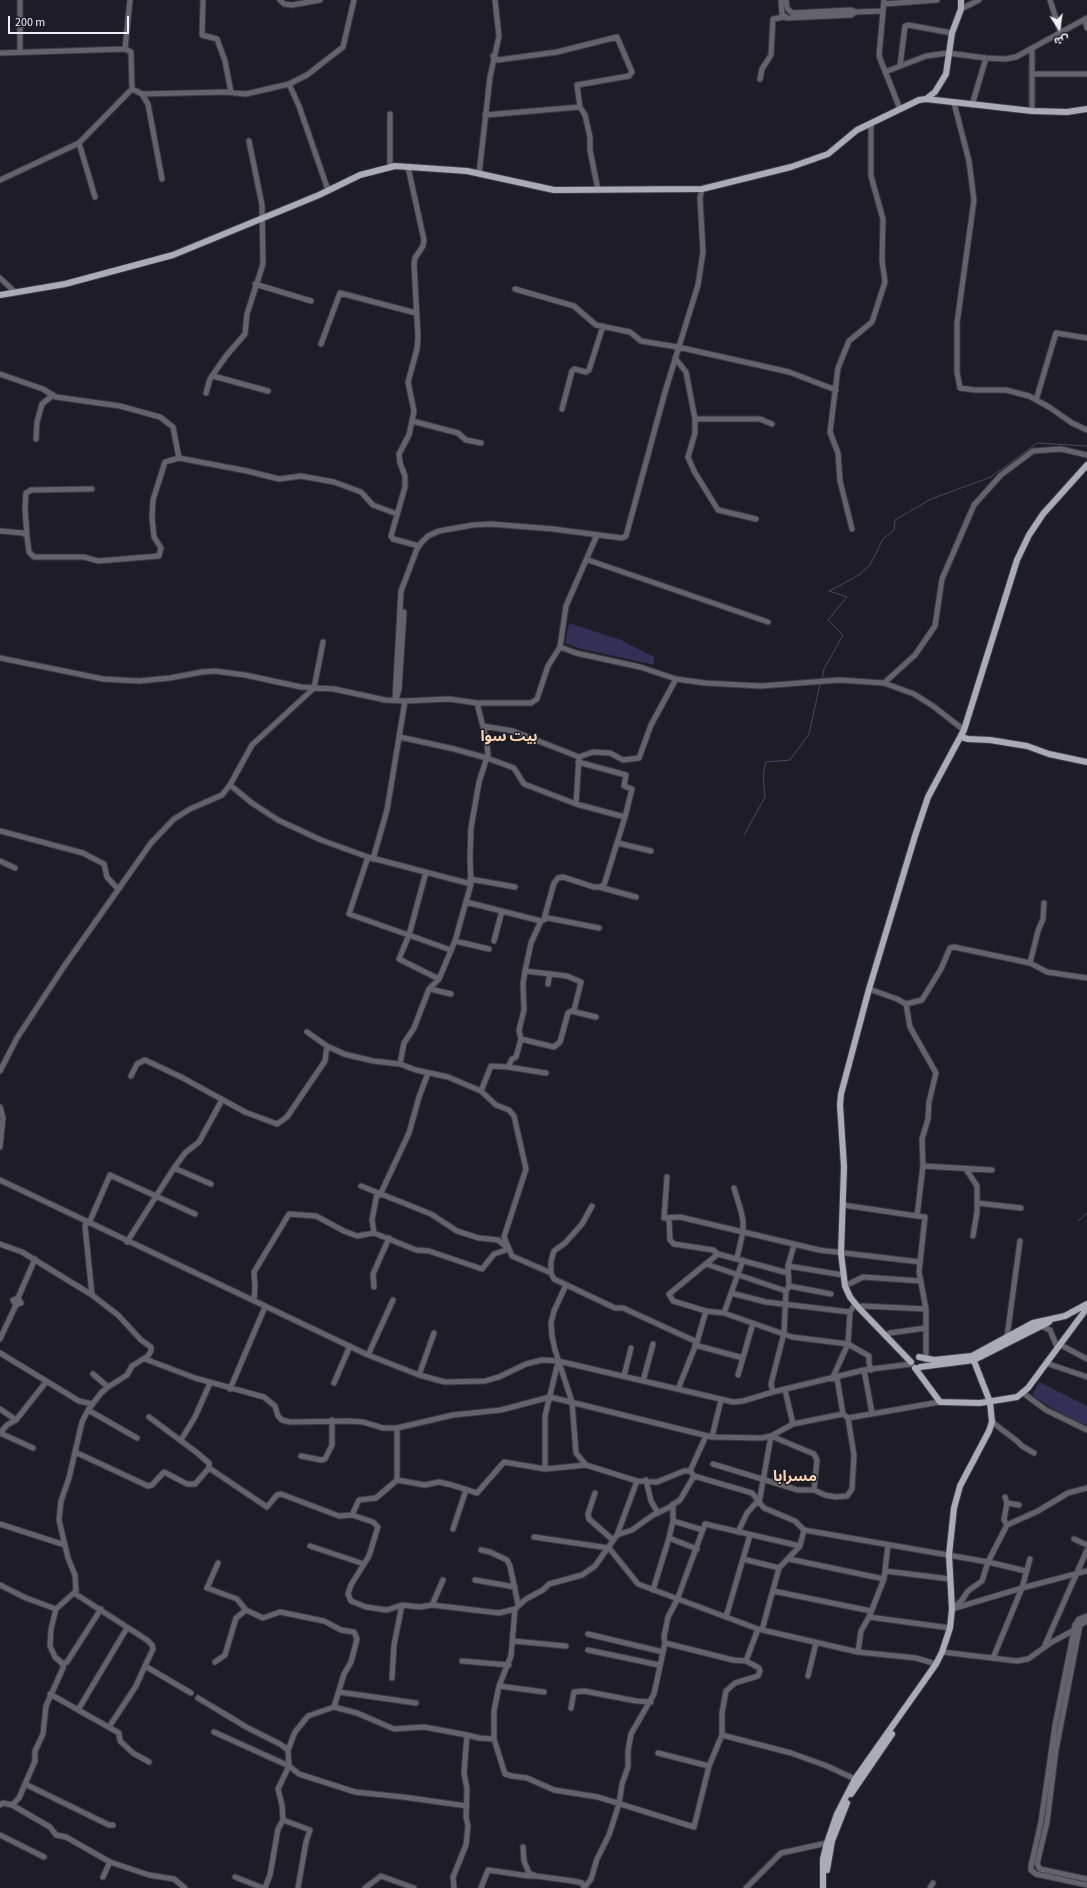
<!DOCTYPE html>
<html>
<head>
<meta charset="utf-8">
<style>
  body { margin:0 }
  #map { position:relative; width:1087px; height:1888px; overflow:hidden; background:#1d1c27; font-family:"Source Sans 3","Noto Sans Arabic",sans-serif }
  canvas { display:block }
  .north { position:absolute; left:1039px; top:8px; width:40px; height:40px; -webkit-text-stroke:3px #1d1c27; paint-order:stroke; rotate:168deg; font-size:11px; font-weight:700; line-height:16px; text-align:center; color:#eeeef6 }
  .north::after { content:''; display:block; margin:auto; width:14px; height:18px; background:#eeeef6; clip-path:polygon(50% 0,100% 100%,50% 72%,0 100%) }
  .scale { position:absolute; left:8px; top:16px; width:121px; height:18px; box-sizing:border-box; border:2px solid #eeeef6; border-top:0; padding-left:5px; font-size:12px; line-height:14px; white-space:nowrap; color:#eeeef6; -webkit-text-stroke:3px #1d1c27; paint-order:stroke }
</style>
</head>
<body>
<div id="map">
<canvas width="1087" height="1888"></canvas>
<div class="north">ش</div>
<div class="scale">200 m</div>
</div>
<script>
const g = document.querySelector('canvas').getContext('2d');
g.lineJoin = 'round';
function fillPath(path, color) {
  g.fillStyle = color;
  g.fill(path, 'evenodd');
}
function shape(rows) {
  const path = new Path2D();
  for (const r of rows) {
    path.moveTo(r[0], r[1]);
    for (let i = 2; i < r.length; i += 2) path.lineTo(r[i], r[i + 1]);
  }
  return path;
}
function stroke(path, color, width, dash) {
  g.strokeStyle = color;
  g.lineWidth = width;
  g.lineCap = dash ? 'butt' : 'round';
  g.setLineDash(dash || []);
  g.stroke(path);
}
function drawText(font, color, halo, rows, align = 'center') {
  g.font = font + ' "Source Sans 3","Noto Sans Arabic",sans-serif';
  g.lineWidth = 3;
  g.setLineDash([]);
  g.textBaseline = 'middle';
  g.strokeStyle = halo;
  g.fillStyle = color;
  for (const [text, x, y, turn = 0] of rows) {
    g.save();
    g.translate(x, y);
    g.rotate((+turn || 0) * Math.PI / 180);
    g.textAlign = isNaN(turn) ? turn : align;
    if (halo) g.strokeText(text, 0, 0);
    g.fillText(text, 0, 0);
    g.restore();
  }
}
fillPath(shape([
  [569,623,621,640,654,657,654,665,578,648,565,643],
  [1039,1382,1087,1406,1087,1427,1053,1409,1032,1395]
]), '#342f54');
stroke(shape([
  [822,679,824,669,843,635,828,620,847,597,829,591,859,575,870,565,883,539,894,530,895,520,931,499,991,477,1037,443,1087,446],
  [744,835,765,797,763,774,766,762,790,760,809,734,820,684],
  [1078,1221,1087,1213],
  [1056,1738,1057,1730],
  [1039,1844,1047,1798],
  [1034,1865,1034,1868,1038,1871],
  [1045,1873,1087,1882]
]), '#4c4761', 1);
const minor = shape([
  [20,0,20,52],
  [203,0,202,35,217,39,225,61,231,92],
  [280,0,284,4,292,5,320,0],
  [781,0,782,14,787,18,851,15,856,12],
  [786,0,787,8,792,13,851,10,856,12,883,11],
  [884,0,879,56,900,109],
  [1050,0,1060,31],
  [884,4,937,0],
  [961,9,979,0],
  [1085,19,1087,28],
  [125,49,130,0],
  [1032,50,1032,111],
  [0,53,125,49,131,52,132,89],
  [493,56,498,60,557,52,617,37,632,72,629,76,577,85,580,107],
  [900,66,905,26,908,25,952,33],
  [885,72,926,56,948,53,986,58,1005,59,1016,57,1087,18],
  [1032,74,1087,74],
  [760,79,762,69,771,55,773,19,784,17],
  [289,84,299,106,328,190],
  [142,94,148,104,162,179],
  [954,103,969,161,974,200,957,323,957,372,960,388,975,390,1006,390,1029,396,1049,407,1072,423,1087,430],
  [972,105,986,58],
  [390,114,390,168],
  [485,115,580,107,585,115,590,137,590,150,598,190],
  [79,143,95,197],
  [408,167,424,240,423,246,415,258,414,264,418,337,417,349,408,382,414,411,409,435,399,454,400,463,405,476,405,487,391,536,393,539,419,546],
  [479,174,490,77,499,36,495,0],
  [0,180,79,143,132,89,142,94,225,92,246,94,289,84,307,75,343,47,354,0],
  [0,278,15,292],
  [255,284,311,301],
  [515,289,574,306,596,325,630,332,641,341,678,347,789,372,836,390],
  [321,344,340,293,416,313],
  [675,358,686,372,695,419,695,433,688,457,694,471,718,510,756,519],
  [0,374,43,389,56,397,120,406,160,417,173,427,179,458,247,471,279,479,301,476,334,482,361,492,373,505,397,514],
  [213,376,268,391],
  [206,393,210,379,226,356,245,334,247,314,263,264,262,205,249,141],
  [1036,400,1056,333,1087,338],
  [562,409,572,371,574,369,586,372,589,370,603,326],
  [695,419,760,419,772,424],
  [412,421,458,433,466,440,481,443],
  [36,439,37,422,42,404,53,395],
  [852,529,840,481,838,453,830,432,838,368,849,341,872,322,885,282,882,260,883,219,871,176,871,123],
  [0,531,23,533,27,536,29,552,34,557,84,557,98,561,159,556,161,548,154,537,152,518,153,500,165,462,179,458],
  [27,536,25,508,26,493,31,490,92,489],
  [588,560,768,622],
  [560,647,576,653,640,667,676,679,705,683,761,686,839,680,884,683,914,694,933,706,964,730],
  [0,658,103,679,139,681,170,678,202,672,215,671,245,675,301,687,334,689,385,700,405,701,449,699,477,703,531,703,537,699,548,666,560,647,566,606,597,535],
  [884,683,915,655,935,626,942,579,974,505,1001,475,1033,451,1061,449,1087,455],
  [396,699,399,689,404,612],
  [395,700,401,591,417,549,421,543,428,536,439,531,473,525,491,524,553,529,622,538,626,536,665,392,698,285,703,252,700,198,702,189],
  [483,726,513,731,579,757,576,804,625,817,604,885,599,887,594,887,563,877,558,878,554,883,544,919],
  [400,737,454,749,487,758,514,768,524,784,576,804],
  [579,757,593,752,610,753,623,760,639,758,651,725,676,679],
  [578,762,626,775,624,786,632,789,625,817],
  [230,785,252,803,278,820,321,840,368,857,471,884],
  [0,831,83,853,104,864,107,877,118,889],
  [618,843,651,851],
  [368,857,349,914,451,950],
  [373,859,387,810,405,701],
  [0,861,15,868],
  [426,872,409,935,399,959,439,979],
  [470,879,515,887],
  [599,887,636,897],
  [466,902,541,921],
  [455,941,489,949],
  [494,941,502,911],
  [1030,963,1038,931,1043,919,1044,903],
  [548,984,550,974],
  [430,989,451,994],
  [869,989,897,999,906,1004,922,1000,941,969,950,948,954,947,1030,963,1047,972,1087,978],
  [571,1011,596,1017],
  [307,1032,327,1046,344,1054,373,1061,400,1064,416,1070,448,1077,481,1091,496,1105,509,1110,514,1116,526,1169,504,1237,512,1256,551,1273],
  [521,1039,554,1047,560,1042,568,1013,574,1010,581,982,567,976,525,971],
  [400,1064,404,1043,414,1028,429,989,439,979,455,941,471,884,470,858,471,828,479,782,488,754,486,738,477,703],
  [508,1067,546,1073],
  [0,1071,17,1038,65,965,151,843,174,819,190,809,222,795,230,785,252,745,314,688,323,642],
  [131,1076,137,1064,145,1060,181,1077,245,1112,277,1124,287,1117,325,1061,327,1046],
  [481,1091,491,1066,508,1067,512,1059,516,1057,521,1039,519,1030,524,1010,523,984,525,971,531,943,541,921,548,918,599,928],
  [0,1107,3,1118,0,1147],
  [923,1166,992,1170],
  [174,1168,211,1184],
  [966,1169,977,1186,977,1212,973,1236],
  [667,1177,664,1218,680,1217,819,1250,920,1262],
  [0,1180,368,1355,419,1375,445,1382,485,1381,499,1377,526,1364,542,1360,558,1361,733,1402,743,1401,773,1392,864,1370,911,1364],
  [734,1188,741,1211,743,1221,743,1232,737,1258],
  [380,1195,409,1133,419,1097,428,1073],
  [977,1203,1021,1208],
  [843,1205,917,1216,923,1166,922,1139,928,1119,929,1102,936,1073,910,1027,906,1004],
  [592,1206,582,1224,565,1243,554,1251,551,1261,551,1273,554,1279,615,1308,623,1308,697,1342],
  [917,1216,925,1217,919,1272,926,1309,926,1360],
  [669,1218,670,1240,674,1244,713,1250,718,1254],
  [89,1223,110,1175,195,1214],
  [374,1233,372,1220,377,1194],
  [127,1242,174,1168,185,1153,199,1142,222,1100],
  [0,1244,22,1252,92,1295],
  [706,1264,786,1291],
  [788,1266,843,1275],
  [788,1273,718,1254,669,1294,673,1301,706,1311,724,1313,792,1337,848,1344,869,1356,869,1363,871,1370],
  [566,1285,554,1311,551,1323,552,1336,555,1350,572,1402,576,1453,586,1465,637,1481,657,1482,684,1471,690,1471,694,1476,752,1493,764,1508,795,1521,804,1530,988,1562,1026,1571],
  [789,1286,831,1294],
  [845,1286,863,1277,921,1281],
  [374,1287,373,1274,389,1238],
  [731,1293,766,1302,850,1312],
  [18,1298,21,1303,16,1305,13,1300,18,1298,35,1259],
  [254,1301,255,1286,254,1272,289,1214,316,1216,344,1231,357,1236,374,1233,416,1250,429,1251,482,1269,494,1254,509,1249,498,1240,479,1238,457,1231,431,1214,361,1186],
  [858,1307,862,1306,926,1309],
  [724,1313,743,1260],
  [1041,1326,1050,1330,1057,1347],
  [885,1336,890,1333,926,1328],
  [1007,1337,1020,1241],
  [0,1339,16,1305],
  [1059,1344,1087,1359],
  [695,1345,743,1358],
  [0,1353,79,1401,92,1404],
  [368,1355,393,1300],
  [145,1359,195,1378,264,1397,275,1406,278,1416,282,1420,290,1422,348,1421,363,1422,383,1428,397,1428,453,1415,501,1410,550,1397,712,1437,761,1438,771,1436,793,1424,843,1414,848,1418,940,1402],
  [1046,1363,1087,1377],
  [864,1370,872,1413],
  [93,1374,108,1387],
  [419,1375,434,1333],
  [738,1375,753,1323],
  [624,1376,631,1348],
  [837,1378,843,1414],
  [832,1379,848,1344,850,1312,855,1304],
  [643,1381,653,1344],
  [334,1383,350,1346],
  [230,1389,265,1307],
  [678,1389,697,1342,706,1311],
  [785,1390,793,1424],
  [773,1392,771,1384,784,1333,786,1291,789,1286,788,1266,794,1245],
  [1023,1393,1046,1410,1087,1430],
  [0,1409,16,1420],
  [88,1410,137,1438],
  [149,1417,196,1452,209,1463,209,1468],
  [992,1422,1017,1441,1022,1446,1034,1453],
  [0,1433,7,1425,16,1420,46,1382],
  [0,1433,33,1448],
  [712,1437,721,1400],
  [181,1440,195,1417,210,1383],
  [75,1452,148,1486,152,1485,164,1472,187,1484,195,1484,209,1468,267,1507,277,1495,281,1494,339,1516,352,1515,373,1522,378,1527,377,1530,369,1556,351,1585,348,1594,351,1601,366,1607,387,1610,402,1605,420,1607,432,1605,499,1613,515,1609],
  [301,1456,321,1460,325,1459,332,1445,332,1420],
  [713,1464,798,1490,814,1490,825,1495,836,1497,847,1496,852,1489,854,1455,848,1418],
  [545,1469,545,1416,558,1362],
  [690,1471,706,1436],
  [397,1480,397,1428],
  [646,1480,651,1501,658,1513],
  [1087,1488,1068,1493,1038,1511,1007,1525,988,1562,982,1581,968,1591,962,1600,952,1609,1022,1588,1087,1571],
  [595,1493,588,1514,589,1519,613,1540],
  [1005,1497,1007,1503,1004,1520,1007,1525],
  [1007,1503,1019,1505],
  [352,1515,359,1500,376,1498,397,1480,425,1485,439,1482,452,1485,477,1493,504,1462,545,1469,586,1465],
  [673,1521,703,1530],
  [0,1524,65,1545],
  [453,1529,466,1490],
  [738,1532,747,1513,755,1504,759,1503,771,1436,814,1454,817,1460,814,1490],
  [617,1535,637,1481],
  [534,1537,609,1548,638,1584,758,1629,858,1652,916,1658,936,1664],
  [669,1538,697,1549],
  [1074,1539,1087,1545],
  [310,1546,364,1564],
  [481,1550,490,1552,507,1560,510,1566,518,1604],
  [743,1559,779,1568],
  [789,1559,884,1579],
  [218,1563,207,1588,237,1599,246,1610,263,1618,280,1612,324,1621,341,1630,354,1632,357,1639,351,1662,344,1674,334,1707,308,1716,295,1732,288,1750,289,1766,278,1789,282,1805,283,1820,278,1829,270,1875,265,1888],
  [885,1571,950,1579],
  [475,1580,515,1587],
  [0,1585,26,1598,56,1609],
  [653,1590,669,1538,673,1521,673,1504],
  [773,1591,871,1611],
  [74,1593,147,1640,152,1645,153,1649,145,1666,191,1693],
  [432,1605,443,1580],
  [1087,1616,1079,1619,1075,1625,1055,1726,1041,1822,1031,1866,1031,1870,1036,1874,1087,1885],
  [726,1617,750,1535],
  [869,1617,950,1628],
  [1087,1621,1080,1625,1056,1750,1047,1822,1037,1864,1040,1869,1087,1879],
  [762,1630,779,1568,800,1546,804,1530],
  [588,1634,663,1652],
  [513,1641,566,1646],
  [665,1643,664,1637,668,1617,677,1600,705,1524,800,1546],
  [1045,1645,1087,1550],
  [588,1650,659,1665],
  [858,1652,861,1631,869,1617,884,1579,888,1545],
  [942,1652,1017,1661,1028,1659,1052,1642,1076,1629],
  [993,1658,1022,1588,1030,1559],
  [462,1661,509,1665],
  [215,1662,225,1655,236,1618,246,1610],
  [63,1664,67,1662,101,1609],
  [808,1676,816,1643],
  [392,1678,394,1645,402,1605],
  [499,1686,544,1692],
  [339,1692,416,1703],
  [50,1694,119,1733,120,1741,133,1753,149,1762],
  [198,1698,248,1728,280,1744,288,1750],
  [334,1707,357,1713,394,1729,424,1727,467,1735],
  [571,1708,574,1692,584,1691,636,1701,651,1702],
  [78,1710,127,1628],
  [109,1727,136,1686,145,1666],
  [214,1732,289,1766,299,1774,355,1792,403,1797,467,1806],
  [722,1735,791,1753,827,1766,855,1779],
  [494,1739,505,1774,512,1776,527,1778,554,1790,598,1797,694,1827,709,1766,722,1735,722,1713,726,1691,735,1683,758,1676,760,1671,759,1668,746,1661,758,1629],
  [658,1753,709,1766],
  [25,1784,109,1825,113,1825],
  [0,1805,3,1803,12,1805,19,1798,35,1761,35,1751,43,1734,46,1706,63,1668,63,1664,55,1657,50,1646,51,1629,56,1609,76,1591,75,1575,68,1558,59,1520,61,1501,69,1478,82,1422,88,1410,101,1393,108,1387,127,1375,132,1366,148,1356,151,1351,151,1347,141,1340,118,1315,92,1295,85,1226,87,1221],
  [12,1805,50,1827,56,1835,66,1837,110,1862,103,1877],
  [283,1820,310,1830,306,1842,298,1888],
  [0,1835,44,1857],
  [523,1847,524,1861,529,1873,536,1876,573,1881,582,1883,584,1888],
  [110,1862,149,1875,174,1879,185,1888],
  [235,1877,263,1888],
  [365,1888,381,1876,414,1888],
  [454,1888,453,1877,466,1845,468,1826,466,1817,467,1789,464,1773,467,1735,479,1738,494,1739,494,1711,499,1686,511,1656,515,1609,526,1599,543,1590,549,1584,582,1575,595,1566,617,1535,632,1530,653,1515,668,1508,680,1500,694,1476],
  [481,1888,488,1870,529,1876,535,1876],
  [584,1888,591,1879,597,1859,609,1835,619,1804,622,1784,628,1767,628,1751,631,1734,654,1694,665,1643,733,1660,746,1661],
  [746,1888,781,1853,827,1843],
  [930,1888,933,1883]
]);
const major = shape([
  [926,99,935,92,946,74,952,33,961,9,961,0],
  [0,295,65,284,173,255,319,195,360,175,395,166,467,171,554,190,702,189,791,167,828,154,857,130,919,100,926,99,1032,111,1067,112,1087,109],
  [961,737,968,739,990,740,1027,746,1049,754,1087,762],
  [919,1357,934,1360,972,1356,1033,1323,1065,1316,1087,1304],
  [911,1362,858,1307,850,1297,845,1286,841,1253,844,1167,840,1105,841,1094,869,989,915,836,928,797,964,730,1017,560,1029,535,1043,514,1087,465],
  [920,1367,974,1360,1049,1322],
  [915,1368,940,1402,980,1403,1017,1397,1028,1388,1087,1308],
  [851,1794,892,1734],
  [827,1870,832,1841,847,1803],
  [823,1888,823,1859,827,1843,837,1814,855,1779,936,1664,942,1652,950,1628,952,1609,949,1555,954,1508,960,1486,989,1431,992,1422,990,1402,972,1356]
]);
stroke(minor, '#3a3944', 7);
stroke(major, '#3a3944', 8);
stroke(minor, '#646369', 5);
stroke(major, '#abaab7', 6);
drawText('bold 15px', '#fad6b4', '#1d1c27', [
  ["بيت سوا",509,738],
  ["مسرابا",795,1478]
]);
</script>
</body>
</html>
